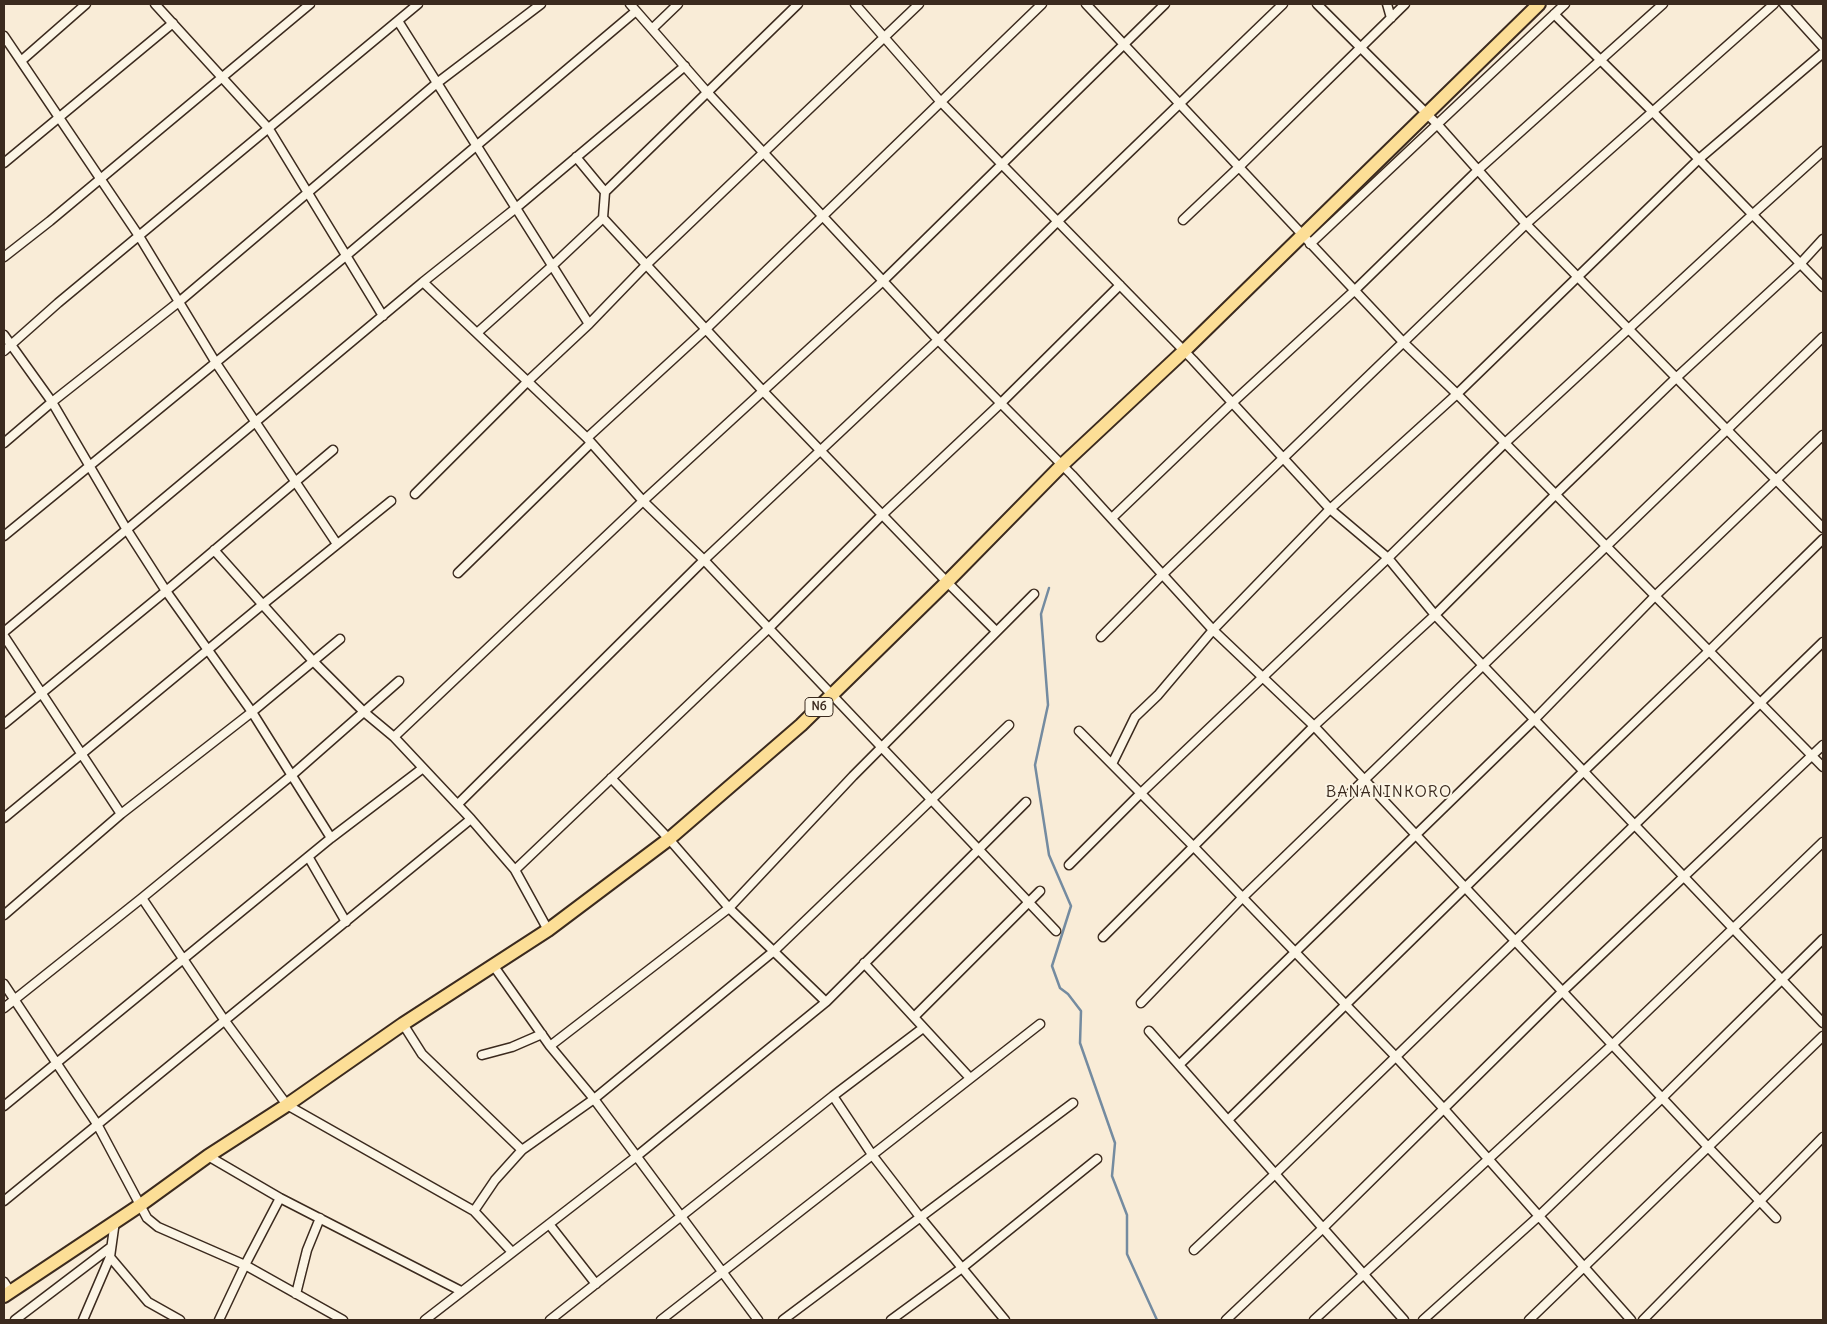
<!DOCTYPE html>
<html>
<head>
<meta charset="utf-8">
<style>
  body { margin:0 }
  #map { position:relative; width:1827px; height:1324px; overflow:hidden; background:#f9ecd7; font-family:Delius,sans-serif }
  canvas { display:block }
  .frame { position:absolute; inset:0; border:5px solid #3b2a1e; pointer-events:none }
</style>
</head>
<body>
<div id="map">
<canvas width="1827" height="1324"></canvas>
<div class="frame"></div>
</div>
<script>
const g = document.querySelector('canvas').getContext('2d');
g.lineJoin = 'round';
function shape(rows) {
  const path = new Path2D();
  for (const r of rows) {
    path.moveTo(r[0], r[1]);
    for (let i = 2; i < r.length; i += 2) path.lineTo(r[i], r[i + 1]);
  }
  return path;
}
function stroke(path, color, width, dash) {
  g.strokeStyle = color;
  g.lineWidth = width;
  g.lineCap = dash ? 'butt' : 'round';
  g.setLineDash(dash || []);
  g.stroke(path);
}
function drawText(font, color, halo, rows, align = 'center') {
  g.font = font + ' Delius,sans-serif';
  g.lineWidth = 4;
  g.setLineDash([]);
  g.textBaseline = 'middle';
  g.strokeStyle = halo;
  g.fillStyle = color;
  for (const [text, x, y, turn = 0] of rows) {
    g.save();
    g.translate(x, y);
    g.rotate((+turn || 0) * Math.PI / 180);
    g.textAlign = isNaN(turn) ? turn : align;
    if (halo) g.strokeText(text, 0, 0);
    g.fillText(text, 0, 0);
    g.restore();
  }
}
stroke(shape([
  [1049,588,1041,614,1048,705,1035,765,1049,855,1071,906,1052,966,1060,988,1068,994,1081,1011,1080,1043,1115,1143,1112,1176,1127,1215,1127,1254,1157,1320]
]), '#748ba0', 2.5);
const minor = shape([
  [155,4,269,129,383,316],
  [630,4,707,92,938,340,1072,475,1213,630,1314,726,1708,1147,1776,1218],
  [855,4,940,101,1193,360,1330,509,1388,558,1435,615,1823,1023],
  [1086,4,1404,343,1457,394,1823,767],
  [1317,4,1437,124,1526,224,1823,528],
  [1387,4,1391,18],
  [1784,4,1823,47],
  [1554,14,1653,112,1823,287],
  [398,21,589,324],
  [652,29,678,4],
  [4,36,139,236,216,363,337,544],
  [21,61,86,4],
  [4,163,173,23],
  [605,192,798,4],
  [603,218,763,391,947,582,996,631],
  [1183,220,1239,167,1405,4],
  [1310,244,1565,4],
  [4,257,50,221,310,4],
  [423,282,587,438,643,501,704,560,1056,931],
  [477,333,552,266,603,218,605,192,576,157],
  [4,335,52,402,127,530,166,591,252,712,331,838],
  [4,351,58,303,418,4],
  [587,438,706,329,1042,4],
  [4,443,52,402,180,301,437,83,541,4],
  [415,494,527,382,589,324,646,265,919,4],
  [1112,518,1232,403,1354,291,1478,170,1663,4],
  [4,536,347,255,636,11],
  [214,550,313,661,364,712,394,737,471,819,515,870,548,930],
  [458,573,591,443],
  [4,632,423,282,516,208,685,66],
  [4,636,121,814],
  [1101,637,1163,574,1526,224,1774,4],
  [4,724,166,591,333,450],
  [1079,731,1194,847,1396,1057,1444,1109,1631,1320],
  [394,737,643,501,883,281,1165,4],
  [1112,764,1135,717,1158,695,1213,630,1330,509,1457,394,1699,159,1823,53],
  [611,778,669,839,729,908,826,1002],
  [458,804,704,560,938,340,1058,221,1283,4],
  [4,818,262,605,391,501],
  [309,858,346,922],
  [1069,865,1140,794,1388,558,1505,443,1752,215,1823,151],
  [515,870,769,628,882,515,1000,404,1120,285],
  [142,898,225,1021,287,1105,474,1211,512,1252],
  [4,915,121,814,252,712,340,639],
  [1103,937,1314,726,1435,615,1556,494,1677,377,1801,263,1823,239],
  [864,963,970,1078],
  [493,965,550,1046,594,1099,758,1320],
  [4,984,97,1124,147,1218,158,1227,245,1265,343,1320],
  [1141,1003,1242,898,1823,337],
  [4,1008,142,898,292,775,399,681],
  [914,1017,1040,891],
  [403,1024,422,1054,522,1150],
  [1149,1031,1404,1320],
  [550,1046,729,908,853,776,1034,594],
  [482,1055,512,1047,542,1034],
  [1179,1065,1534,720,1655,596,1823,435],
  [833,1096,873,1156,920,1217,1005,1320],
  [4,1106,331,838,423,768],
  [1228,1120,1583,772,1709,651,1823,539],
  [208,1156,280,1198,461,1291],
  [4,1201,471,819],
  [474,1211,495,1180,522,1150,594,1099,774,951,1009,725],
  [549,1224,596,1284],
  [1194,1250,1275,1174,1823,642],
  [110,1257,148,1302,180,1320],
  [4,1282,10,1291],
  [296,1294,307,1250,320,1218],
  [15,1320,111,1247],
  [83,1320,110,1257,115,1221],
  [219,1320,245,1265,280,1198],
  [425,1320,637,1156,826,1002,1026,802],
  [550,1320,833,1096,923,1028],
  [661,1320,1040,1024],
  [783,1320,1073,1103],
  [891,1320,962,1268,1097,1159],
  [1226,1320,1322,1229,1563,991,1823,745],
  [1314,1320,1612,1045,1823,842],
  [1423,1320,1539,1216,1662,1098,1823,939],
  [1529,1320,1823,1036],
  [1643,1320,1823,1137]
]);
const trunk = shape([
  [4,1296,139,1206,208,1156,287,1105,403,1024,548,930,669,839,801,725,947,582,1062,465,1184,351,1539,4]
]);
stroke(minor, '#3b2a1e', 11);
stroke(trunk, '#3b2a1e', 16);
stroke(minor, '#fcf5e5', 8);
stroke(trunk, '#fcde96', 12);
for (const [x, y, w] of [
  [819,707,28]
]) {
  const box = new Path2D();
  box.roundRect(x - w / 2, y - 9.5, w, 19, 4);
  g.fillStyle = '#fcf5e5';
  g.fill(box);
  stroke(box, '#3b2a1e', 1);
}
drawText('bold 12px', '#3b2a1e', null, [
  ["N6",819,707]
]);
g.letterSpacing = '1px';
drawText('16px', '#3b2a1e', '#fcf5e5', [
  ["BANANINKORO",1389,792]
]);
g.letterSpacing = '0px';
</script>
</body>
</html>
